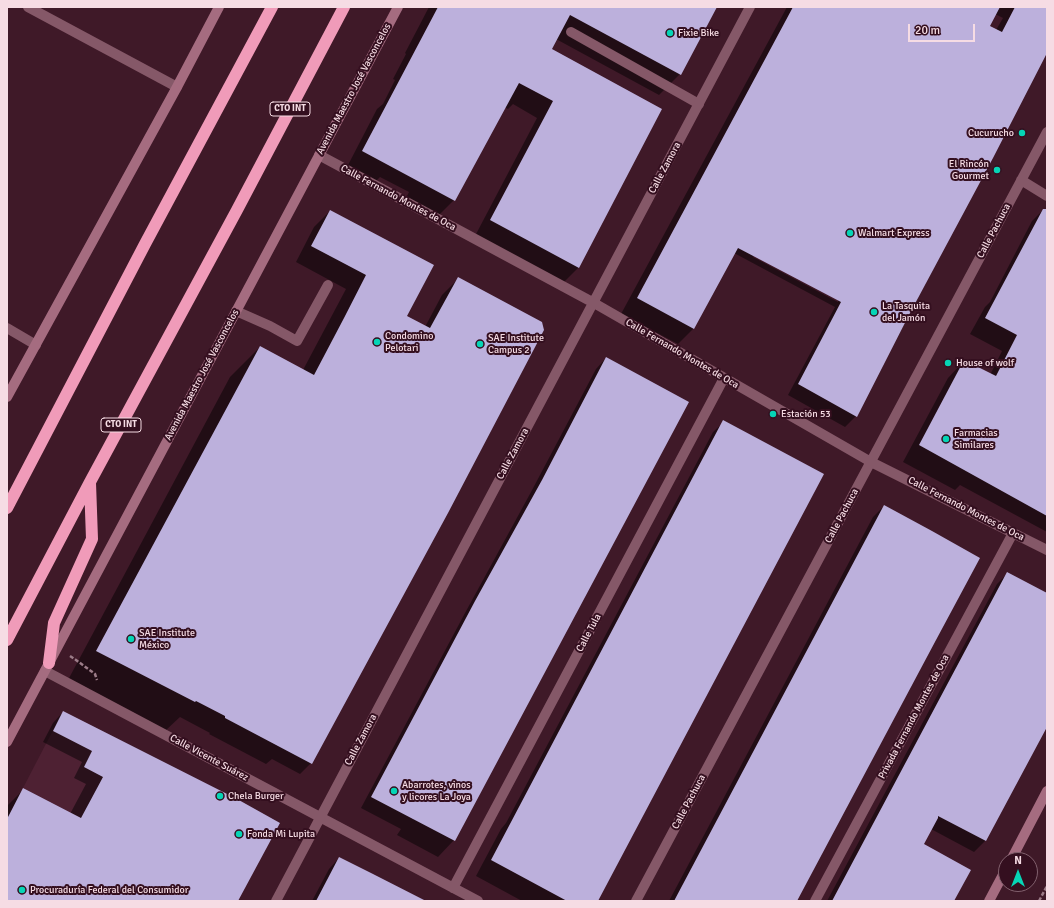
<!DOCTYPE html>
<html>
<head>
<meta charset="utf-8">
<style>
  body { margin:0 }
  #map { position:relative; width:1054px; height:908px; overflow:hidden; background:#3f1928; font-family:Signika,sans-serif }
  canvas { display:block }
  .frame { position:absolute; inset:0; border:8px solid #f6dce4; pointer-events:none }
  .north { position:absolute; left:998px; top:852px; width:40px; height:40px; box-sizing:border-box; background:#340f1f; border:1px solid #82616e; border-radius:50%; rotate:0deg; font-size:11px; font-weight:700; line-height:16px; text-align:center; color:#f6dce4 }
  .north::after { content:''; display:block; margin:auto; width:14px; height:18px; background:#06d5b6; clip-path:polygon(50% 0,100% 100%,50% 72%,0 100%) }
  .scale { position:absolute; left:908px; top:24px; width:67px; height:18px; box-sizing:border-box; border:2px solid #f6dce4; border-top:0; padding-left:5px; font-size:12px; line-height:14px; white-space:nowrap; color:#f6dce4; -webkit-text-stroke:3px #340f1f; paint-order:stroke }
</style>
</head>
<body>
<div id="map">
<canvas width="1054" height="908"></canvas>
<div class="frame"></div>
<div class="north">N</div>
<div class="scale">20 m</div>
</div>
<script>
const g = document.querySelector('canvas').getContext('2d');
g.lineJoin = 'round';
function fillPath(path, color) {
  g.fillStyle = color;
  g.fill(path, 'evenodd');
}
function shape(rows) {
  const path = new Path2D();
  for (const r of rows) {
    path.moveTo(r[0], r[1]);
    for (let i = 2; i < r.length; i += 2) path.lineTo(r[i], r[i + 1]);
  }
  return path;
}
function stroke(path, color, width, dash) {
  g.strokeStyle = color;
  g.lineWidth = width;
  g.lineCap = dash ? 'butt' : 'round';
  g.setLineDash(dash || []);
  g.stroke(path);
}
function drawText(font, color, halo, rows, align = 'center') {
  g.font = font + ' Signika,sans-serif';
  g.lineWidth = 4;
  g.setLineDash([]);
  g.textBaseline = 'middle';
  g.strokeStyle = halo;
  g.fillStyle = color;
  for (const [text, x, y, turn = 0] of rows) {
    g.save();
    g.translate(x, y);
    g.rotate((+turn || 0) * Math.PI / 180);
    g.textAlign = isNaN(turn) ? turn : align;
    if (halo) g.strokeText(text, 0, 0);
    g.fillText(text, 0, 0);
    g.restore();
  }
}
fillPath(shape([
  [63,711,122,741,81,818,23,788]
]), '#4e2133');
fillPath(shape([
  [429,7,716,7,680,74,659,95,556,39,548,53,640,148,578,268,562,284,475,236,537,118,513,104,508,109,504,107,454,200,438,216,406,198,409,192,380,177,375,182,347,167,377,109,383,104,395,80,393,79,406,54,405,53],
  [787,7,1047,7,1047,52,856,416,845,427,788,395,835,307,734,253,694,328,678,344,621,314],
  [995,14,1003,18,996,30,988,26],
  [754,255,838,300,838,302,753,257],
  [1043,210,1047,210,1047,532,960,485,955,490,903,462,948,378,964,361,990,375,1002,351,970,334,985,307,990,302,1032,221],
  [330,211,406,317,425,327,442,295,458,279,311,763,300,774,272,759,266,764,209,734,210,733,180,717,165,731,68,680,230,377,260,347,303,370,346,289,296,262,314,227],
  [606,358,454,840,438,857,397,835,401,829,361,808,465,613,531,492,596,369],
  [724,422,597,901,522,901,476,876,501,829,506,823,713,432],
  [884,506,796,901,669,901,873,517],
  [1007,574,1047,594,1047,725,985,841,974,852,931,829,922,845,953,901,827,901,997,584],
  [63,712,236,901,7,901,7,806,23,790,70,814,86,784,74,778,82,762,43,742,53,723],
  [339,858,424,901,312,901,329,869]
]), '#0007');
fillPath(shape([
  [438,7,717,7,681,75,570,15,552,49,662,109,579,268,490,220,553,101,519,83,455,201,362,151],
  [793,7,1000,7,990,26,1002,32,1015,7,1047,7,1047,53,993,158,910,313,857,417,798,384,841,302,738,248,694,329,637,298],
  [1043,209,1047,209,1047,516,919,445,964,360,996,376,1017,335,985,318],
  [330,210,434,265,407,316,430,328,458,277,542,322,544,330,448,513,312,764,225,718,225,716,196,701,195,702,96,651,260,346,314,375,344,318,366,275,311,246],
  [606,357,689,402,455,841,371,797,475,601,542,480],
  [723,420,824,474,598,901,567,901,491,860],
  [884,505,932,531,980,558,936,640,797,901,674,901],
  [1007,572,1047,593,1047,727,986,841,938,816,938,818,924,844,971,870,954,901,832,901],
  [63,711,237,799,280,823,238,901,7,901,7,819,23,788,81,818,103,777,84,767,92,751,53,731],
  [339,857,373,874,426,901,316,901]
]), '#bcb0dc');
stroke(shape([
  [70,656,76,660,95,674,97,680],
  [1039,901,1047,886]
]), '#9c7c88', 2.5, [4, 2]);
stroke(shape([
  [571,32,699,104],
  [236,311,270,326,297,341,328,285],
  [7,328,36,345]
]), '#855868', 10);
stroke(shape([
  [28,7,177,87],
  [319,155,594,303,871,462,1047,550],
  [1021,180,1047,196],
  [45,671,478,901],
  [453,888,724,378],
  [276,901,750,7],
  [636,901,1047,132],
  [815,901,1013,533]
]), '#855868', 10);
stroke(shape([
  [7,397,177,87,219,7],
  [7,742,398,7],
  [1011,860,1047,791],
  [989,901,1006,869]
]), '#a56c80', 10);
stroke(shape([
  [7,508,145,244,272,7],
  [7,640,90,482,237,210,344,7],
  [49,663,54,623,92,539,90,483]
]), '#f09bb9', 12);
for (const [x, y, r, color] of [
  [670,33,4,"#06d5b6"],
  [1022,133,4,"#06d5b6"],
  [997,170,4,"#06d5b6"],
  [850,233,4,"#06d5b6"],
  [874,312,4,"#06d5b6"],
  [377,342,4,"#06d5b6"],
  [480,344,4,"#06d5b6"],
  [948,363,4,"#06d5b6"],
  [773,414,4,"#06d5b6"],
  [946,439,4,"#06d5b6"],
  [131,639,4,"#06d5b6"],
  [394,791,4,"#06d5b6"],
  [220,796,4,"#06d5b6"],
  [239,834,4,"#06d5b6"],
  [22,890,4,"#06d5b6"]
]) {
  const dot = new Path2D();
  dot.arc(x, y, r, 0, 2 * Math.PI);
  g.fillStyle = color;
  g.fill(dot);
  stroke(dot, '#340f1f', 1.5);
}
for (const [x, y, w] of [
  [290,109,40],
  [121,425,40]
]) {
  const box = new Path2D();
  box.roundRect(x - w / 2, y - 7, w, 14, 3);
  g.fillStyle = '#340f1f';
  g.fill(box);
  stroke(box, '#f6dce4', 1);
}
drawText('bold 9px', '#f6dce4', null, [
  ["CTO INT",290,109],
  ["CTO INT",121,425]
]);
drawText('10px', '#f6dce4', '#340f1f', [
  ["Fixie Bike",678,33],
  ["Cucurucho",1014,133,"right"],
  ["El Rincón",989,164,"right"],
  ["Gourmet",989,176,"right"],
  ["Walmart Express",858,233],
  ["La Tasquita",882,306],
  ["del Jamón",882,318],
  ["Condomino",385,336],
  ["Pelotari",385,348],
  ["SAE Institute",488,338],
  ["Campus 2",488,350],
  ["House of wolf",956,363],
  ["Estación 53",781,414],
  ["Farmacias",954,433],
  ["Similares",954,445],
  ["SAE Institute",139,633],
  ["México",139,645],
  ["Abarrotes, vinos",402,785],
  ["y licores La Joya",402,797],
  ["Chela Burger",228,796],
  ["Fonda Mi Lupita",247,834],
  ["Procuraduría Federal del Consumidor",30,890]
], 'left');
drawText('10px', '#f6dce4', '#340f1f', [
  ["Avenida Maestro José Vasconcelos",354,89,-62],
  ["Calle Zamora",665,168,-62],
  ["Calle Fernando Montes de Oca",398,198,28],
  ["Calle Pachuca",994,231,-62],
  ["Calle Fernando Montes de Oca",682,354,30],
  ["Avenida Maestro José Vasconcelos",202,375,-62],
  ["Calle Zamora",513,454,-62],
  ["Calle Fernando Montes de Oca",966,509,27],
  ["Calle Pachuca",842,516,-62],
  ["Calle Tula",589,633,-62],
  ["Privada Fernando Montes de Oca",914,717,-62],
  ["Calle Zamora",361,740,-62],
  ["Calle Vicente Suárez",209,758,28],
  ["Calle Pachuca",689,802,-62]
]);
</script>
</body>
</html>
